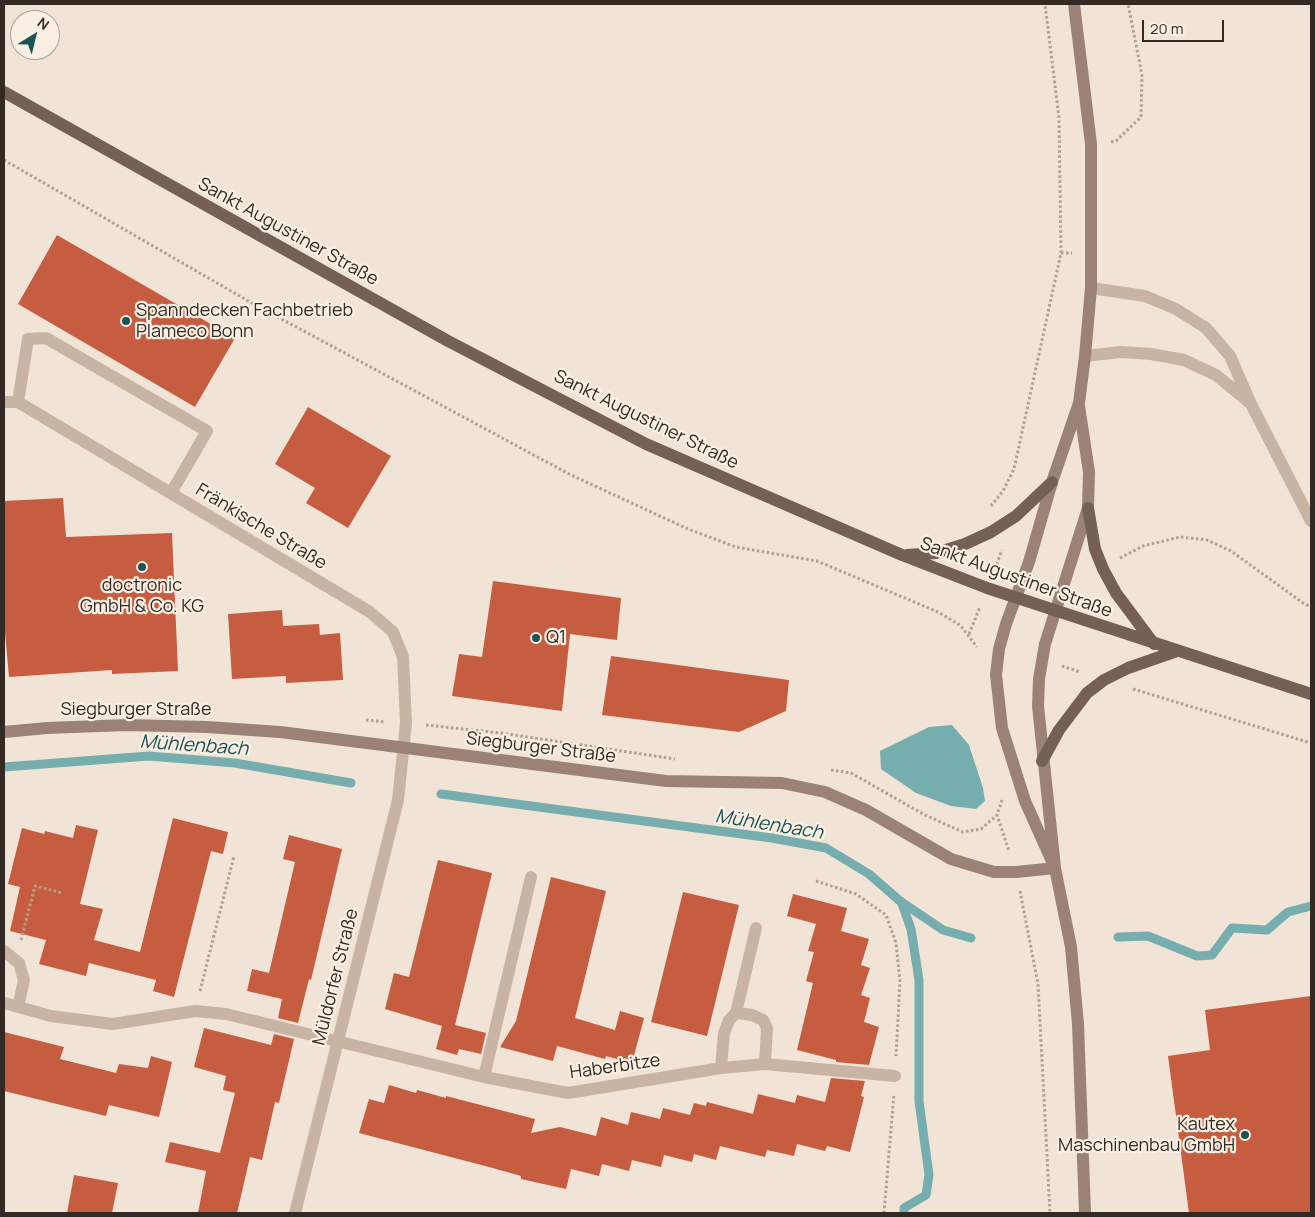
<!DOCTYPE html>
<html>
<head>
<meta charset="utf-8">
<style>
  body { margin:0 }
  #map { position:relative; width:1315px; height:1217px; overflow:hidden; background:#f1e4d7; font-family:Manrope,sans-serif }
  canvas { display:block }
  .frame { position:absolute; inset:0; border:5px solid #342a25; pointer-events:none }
  .north { position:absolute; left:10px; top:10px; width:50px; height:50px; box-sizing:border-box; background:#f9efe3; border:1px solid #aaa097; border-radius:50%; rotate:36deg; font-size:14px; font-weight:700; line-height:20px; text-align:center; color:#342a25 }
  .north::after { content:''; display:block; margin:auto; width:18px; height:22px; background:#1b5255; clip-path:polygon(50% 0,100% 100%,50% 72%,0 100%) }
  .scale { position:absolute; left:1142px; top:20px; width:82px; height:22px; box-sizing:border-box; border:2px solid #342a25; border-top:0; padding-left:6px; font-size:15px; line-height:18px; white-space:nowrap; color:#342a25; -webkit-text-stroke:4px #f9efe3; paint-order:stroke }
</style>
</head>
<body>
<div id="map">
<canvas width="1315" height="1217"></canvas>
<div class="frame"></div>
<div class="north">N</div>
<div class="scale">20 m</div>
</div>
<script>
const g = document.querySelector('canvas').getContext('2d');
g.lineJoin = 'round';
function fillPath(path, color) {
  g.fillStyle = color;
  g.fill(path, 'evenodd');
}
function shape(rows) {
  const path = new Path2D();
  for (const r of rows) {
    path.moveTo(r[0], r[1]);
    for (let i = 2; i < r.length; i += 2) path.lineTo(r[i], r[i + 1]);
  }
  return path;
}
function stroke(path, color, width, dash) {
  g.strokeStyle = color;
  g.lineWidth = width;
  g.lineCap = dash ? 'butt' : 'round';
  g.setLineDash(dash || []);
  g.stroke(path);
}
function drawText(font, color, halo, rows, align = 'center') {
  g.font = font + ' Manrope,sans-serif';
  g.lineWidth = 4.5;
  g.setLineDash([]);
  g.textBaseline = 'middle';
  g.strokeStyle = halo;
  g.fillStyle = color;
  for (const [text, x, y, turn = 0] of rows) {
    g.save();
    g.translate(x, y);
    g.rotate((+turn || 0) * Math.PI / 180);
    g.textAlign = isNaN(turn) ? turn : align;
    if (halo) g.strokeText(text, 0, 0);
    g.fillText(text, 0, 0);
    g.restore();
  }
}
fillPath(shape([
  [952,725,969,745,983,788,985,801,976,809,951,806,916,793,881,769,880,751,929,727]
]), '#76adae');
stroke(shape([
  [4,767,149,756,235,763,351,783],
  [441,794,772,838,826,848,869,874,900,901,943,930,971,938],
  [901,901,911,929,919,980,919,1101,929,1175,926,1195,904,1208,904,1213],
  [1118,937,1148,936,1197,956,1212,955,1232,928,1267,930,1288,912,1311,906]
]), '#76adae', 9);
fillPath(shape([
  [57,235,235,338,195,407,18,304],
  [308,407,391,456,348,528,306,503,315,488,275,464],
  [63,498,66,537,172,533,178,671,112,674,112,670,9,677,4,621,4,501],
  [493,581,621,598,617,640,570,634,562,711,452,696,459,654,482,657],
  [282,610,283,626,319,624,320,635,340,633,343,680,286,683,286,676,232,679,228,614],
  [611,656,789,680,786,711,739,732,602,715],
  [173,818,228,832,223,854,211,851,174,997,153,991,156,980,89,963,86,976,39,964,46,940,10,931,20,887,8,884,22,828,44,834,45,831,73,838,76,825,98,830,80,904,103,909,94,940,140,952],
  [289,835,342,849,311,980,309,979,298,1023,278,1018,282,999,247,991,252,969,269,973,295,862,283,859],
  [438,860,492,873,455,1025,486,1033,481,1054,459,1049,457,1055,436,1049,442,1026,385,1009,394,973,409,977],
  [551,877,606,891,575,1018,615,1030,620,1011,644,1018,632,1063,606,1056,605,1059,557,1046,553,1061,500,1047,516,1021],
  [683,892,739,905,707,1036,651,1022],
  [793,894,847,908,841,931,869,939,861,965,870,968,861,995,870,998,864,1022,879,1027,869,1065,836,1062,836,1060,797,1050,813,983,806,981,814,952,808,951,816,924,787,916],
  [1311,996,1311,1213,1189,1213,1168,1056,1210,1050,1205,1010],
  [204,1028,271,1045,274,1034,294,1039,279,1103,275,1102,262,1160,250,1157,237,1213,198,1213,206,1171,165,1162,170,1142,220,1153,235,1093,223,1090,226,1076,194,1067],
  [4,1032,64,1047,60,1059,116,1073,119,1064,148,1068,151,1056,172,1062,159,1117,109,1105,106,1116,4,1091],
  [831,1078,865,1081,861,1096,864,1097,850,1152,827,1146,825,1151,797,1144,794,1156,767,1150,765,1157,720,1146,716,1160,694,1154,692,1162,664,1155,661,1167,632,1160,629,1171,602,1164,599,1176,571,1169,566,1189,521,1179,521,1176,489,1167,359,1133,369,1099,384,1103,389,1085,416,1093,417,1090,446,1098,446,1096,535,1119,531,1133,560,1127,596,1136,601,1117,628,1125,631,1112,660,1119,663,1108,690,1115,694,1103,706,1106,707,1102,753,1114,758,1094,795,1103,797,1095,825,1102],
  [74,1175,118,1183,112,1213,67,1213]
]), '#c75d40');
stroke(shape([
  [1111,142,1116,141,1141,117,1142,75,1128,4],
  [4,160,250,302,569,474,688,529,736,547,817,561,938,612,960,625,977,647],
  [1061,253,1072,253],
  [991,506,1003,491,1014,469,1061,253,1059,118,1045,4],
  [1120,558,1143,546,1180,537,1207,540,1231,551,1303,603,1311,607],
  [995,569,1002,550],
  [969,634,980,607],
  [1062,666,1080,672],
  [1133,689,1311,743],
  [366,720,385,722],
  [426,725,501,733,675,759],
  [831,770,851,773,925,815,963,832,981,829,997,815],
  [1002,800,997,815,1009,851],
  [816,881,856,894,886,915,896,943,900,981,896,1056],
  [1020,891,1038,984,1050,1213],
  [21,940,35,886,63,893],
  [200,991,234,856],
  [884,1213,894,1094]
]), '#b49e8e', 3, [2.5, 2.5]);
stroke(shape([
  [18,402,28,339,46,338,207,431,171,493],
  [736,1013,756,928]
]), '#c9b4a4', 12);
stroke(shape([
  [1091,288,1145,296,1176,309,1206,328,1230,356,1251,404,1311,521],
  [1085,356,1121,352,1151,354,1184,360,1216,375,1249,402],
  [4,402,18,402,370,612,393,632,403,657,406,723,398,800,295,1213],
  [4,951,19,963,24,980,18,1007],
  [4,1003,51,1016,113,1024,195,1011,226,1014,484,1077,568,1093,721,1068,765,1064,895,1076],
  [721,1068,724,1033,729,1020,736,1013,752,1015,763,1020,767,1028,765,1064],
  [484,1077,531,877]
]), '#c9b4a4', 12);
stroke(shape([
  [1079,406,1089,472,1088,508,1045,644,1039,679,1038,706,1055,868,1071,947,1078,1024,1085,1213],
  [4,732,47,728,127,725,207,727,280,732,666,781,782,783,825,792,866,810,951,859,994,872,1016,872,1055,868],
  [1055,868,1025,801,1002,728,996,675,999,649,1006,624,1029,562,1052,482,1079,403,1085,356,1091,288,1091,144,1074,4]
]), '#9c8275', 12);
stroke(shape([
  [4,92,448,341,646,444,902,555,987,588,1311,694],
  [1088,508,1095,549,1103,569,1116,593,1154,644],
  [907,555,936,553,965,544,991,532,1016,516,1052,482],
  [1042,761,1059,730,1087,693,1104,680,1128,668,1177,651]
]), '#766056', 12);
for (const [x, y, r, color] of [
  [126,321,5,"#1b5255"],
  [142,567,5,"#1b5255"],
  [536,638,5,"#1b5255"],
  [1245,1135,5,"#1b5255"]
]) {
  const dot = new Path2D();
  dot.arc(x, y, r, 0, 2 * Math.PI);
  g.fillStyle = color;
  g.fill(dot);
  stroke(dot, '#f9efe3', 2);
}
drawText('18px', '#342a25', '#f9efe3', [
  ["Sankt Augustiner Straße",288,232,29],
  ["Sankt Augustiner Straße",646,420,26],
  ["Fränkische Straße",261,527,31],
  ["Sankt Augustiner Straße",1016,578,20],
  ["Siegburger Straße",136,710],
  ["Siegburger Straße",541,748,7],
  ["Müldorfer Straße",336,977,-76],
  ["Haberbitze",615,1067,-8]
]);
drawText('18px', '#342a25', '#f9efe3', [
  ["Spanndecken Fachbetrieb",136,311],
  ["Plameco Bonn",136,332],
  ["doctronic",142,586,"center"],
  ["GmbH & Co. KG",142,607,"center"],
  ["Q1",546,638],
  ["Kautex",1235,1125,"right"],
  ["Maschinenbau GmbH",1235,1146,"right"]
], 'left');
drawText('italic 19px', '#1b5255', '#f9efe3', [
  ["Mühlenbach",194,746,4],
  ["Mühlenbach",769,825,9]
]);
</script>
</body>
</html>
